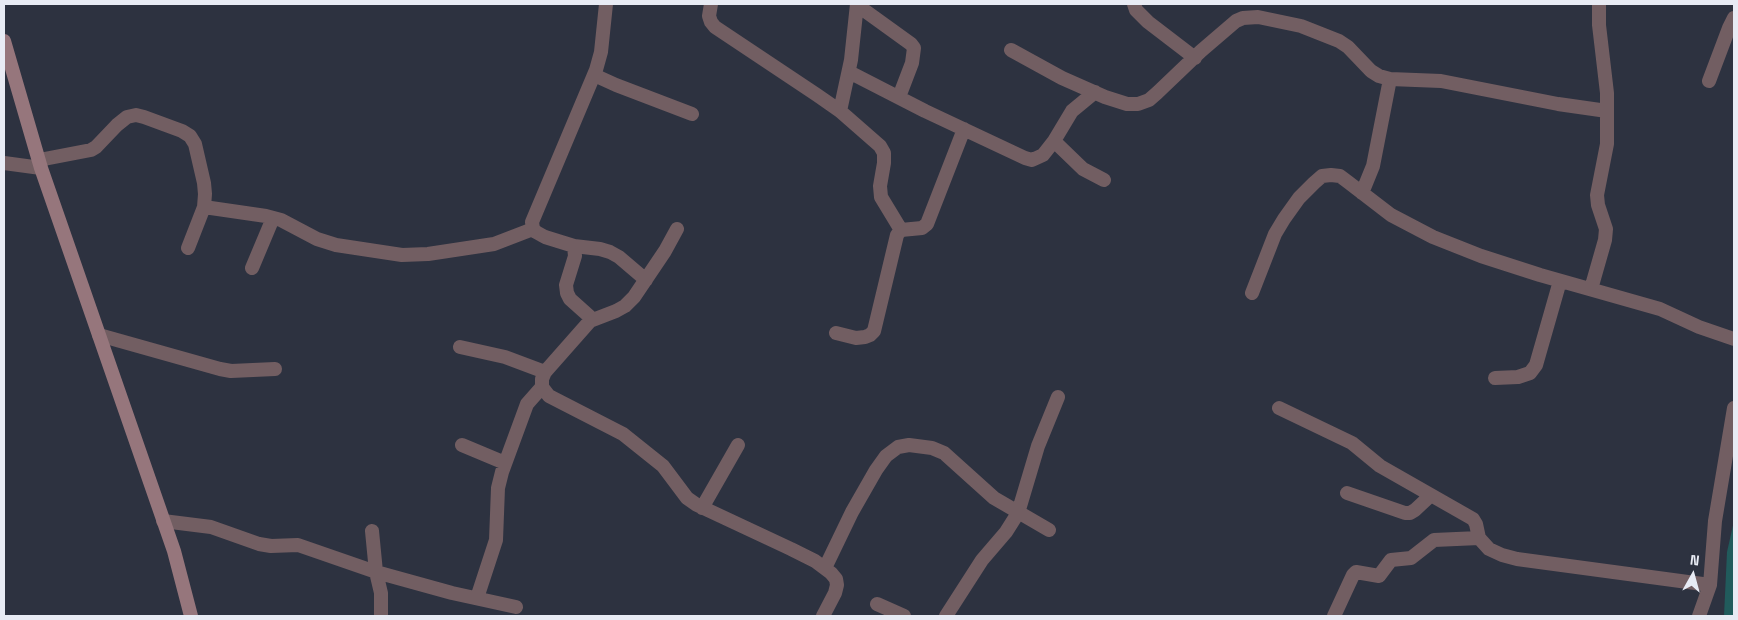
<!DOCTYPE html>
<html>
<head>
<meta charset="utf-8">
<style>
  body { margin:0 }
  #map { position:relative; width:1738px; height:620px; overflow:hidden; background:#2d3240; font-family:"Space Grotesk",sans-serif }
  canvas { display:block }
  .frame { position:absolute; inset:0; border:5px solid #e8ebf4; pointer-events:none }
  .north { position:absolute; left:1668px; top:550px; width:50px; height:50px; -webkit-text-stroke:4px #2d3240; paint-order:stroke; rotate:7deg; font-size:14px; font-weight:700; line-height:20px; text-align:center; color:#e8ebf4 }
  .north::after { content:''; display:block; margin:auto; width:18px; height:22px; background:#e8ebf4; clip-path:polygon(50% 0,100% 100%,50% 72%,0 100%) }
</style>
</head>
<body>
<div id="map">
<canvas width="1738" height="620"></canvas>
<div class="frame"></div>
<div class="north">N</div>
</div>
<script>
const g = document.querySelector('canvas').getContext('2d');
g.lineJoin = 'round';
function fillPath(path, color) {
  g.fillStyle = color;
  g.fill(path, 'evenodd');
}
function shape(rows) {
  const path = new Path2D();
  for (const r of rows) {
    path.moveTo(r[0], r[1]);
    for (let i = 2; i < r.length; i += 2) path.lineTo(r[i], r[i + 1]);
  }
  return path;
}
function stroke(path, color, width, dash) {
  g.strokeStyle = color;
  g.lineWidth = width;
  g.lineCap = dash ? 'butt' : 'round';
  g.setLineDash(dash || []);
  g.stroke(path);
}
fillPath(shape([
  [1734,521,1734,616,1724,616,1727,552]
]), '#215b5c');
stroke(shape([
  [606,4,601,52,596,70,532,222,533,229,536,232,545,237,574,246,575,256,566,285,567,293,570,299,589,316,590,321,545,372,542,379,542,387,549,396,623,434,663,466,687,498,697,505,791,549,815,561,831,573,836,579,837,585,835,593,823,616],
  [711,4,709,16,711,22,715,27,817,95,840,111,880,146,884,153,884,163,880,186,881,197,901,230],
  [1134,4,1136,10,1148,22,1195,58],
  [857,5,911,44,914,48,912,63,899,97],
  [1011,50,1062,78,1105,97,1127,104,1138,104,1149,100,1157,93,1201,51,1236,21,1243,18,1258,17,1301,26,1339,41,1348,47,1371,71,1379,76,1390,79,1441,81,1558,104,1607,111],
  [849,72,925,111,1025,158,1032,160,1043,155,1054,141,1072,111,1095,92],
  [594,75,616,85,692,114],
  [1709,81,1729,28,1734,18],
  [840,111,851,60,857,4],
  [1054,141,1083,169,1104,180],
  [39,160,91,150,96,147,117,125,127,117,136,115,144,117,182,131,190,136,195,144,204,183,205,194,204,207,188,248],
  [4,163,41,168],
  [1362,193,1373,166,1390,79],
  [204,207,266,216,281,220,317,239,336,245,402,255,428,254,494,244,533,229],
  [574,246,600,249,610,252,619,257,646,280],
  [252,268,273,218],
  [1591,289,1605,240,1606,229,1598,205,1597,195,1607,144,1607,93,1599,25,1599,4],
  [1252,293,1275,234,1284,219,1299,198,1314,183,1322,176,1331,175,1340,176,1348,182,1391,215,1433,237,1481,256,1540,275,1660,309,1699,327,1734,339],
  [590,321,616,311,625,306,634,297,665,251,677,229],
  [836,333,856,338,865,337,870,335,874,331,897,235,901,230,922,228,927,224,964,129],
  [99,335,220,369,231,371,275,369],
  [460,347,505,357,545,372],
  [1495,378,1518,377,1530,373,1536,365,1560,281],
  [1279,408,1352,443,1380,466,1473,519,1476,524,1479,538,1489,549,1502,555,1517,559,1710,585],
  [462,445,505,463],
  [1347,493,1405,513,1410,513,1415,510,1430,496],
  [702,508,738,445],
  [163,521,211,527,259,544,271,546,298,545,376,572,452,593,516,607],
  [372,531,376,572,381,593,381,616],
  [825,568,852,512,876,470,886,456,898,447,909,445,932,448,944,453,994,498,1049,530],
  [477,598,496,540,498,488,502,472,527,404,542,387],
  [877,604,904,616],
  [946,616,982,560,1006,532,1018,513,1038,446,1058,397],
  [1334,616,1353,575,1356,572,1379,576,1391,560,1411,558,1434,540,1479,538],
  [1699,616,1710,585,1715,521,1734,408]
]), '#725e62', 14);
stroke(shape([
  [4,41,41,168,174,551,191,616]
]), '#96767c', 14);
</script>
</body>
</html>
